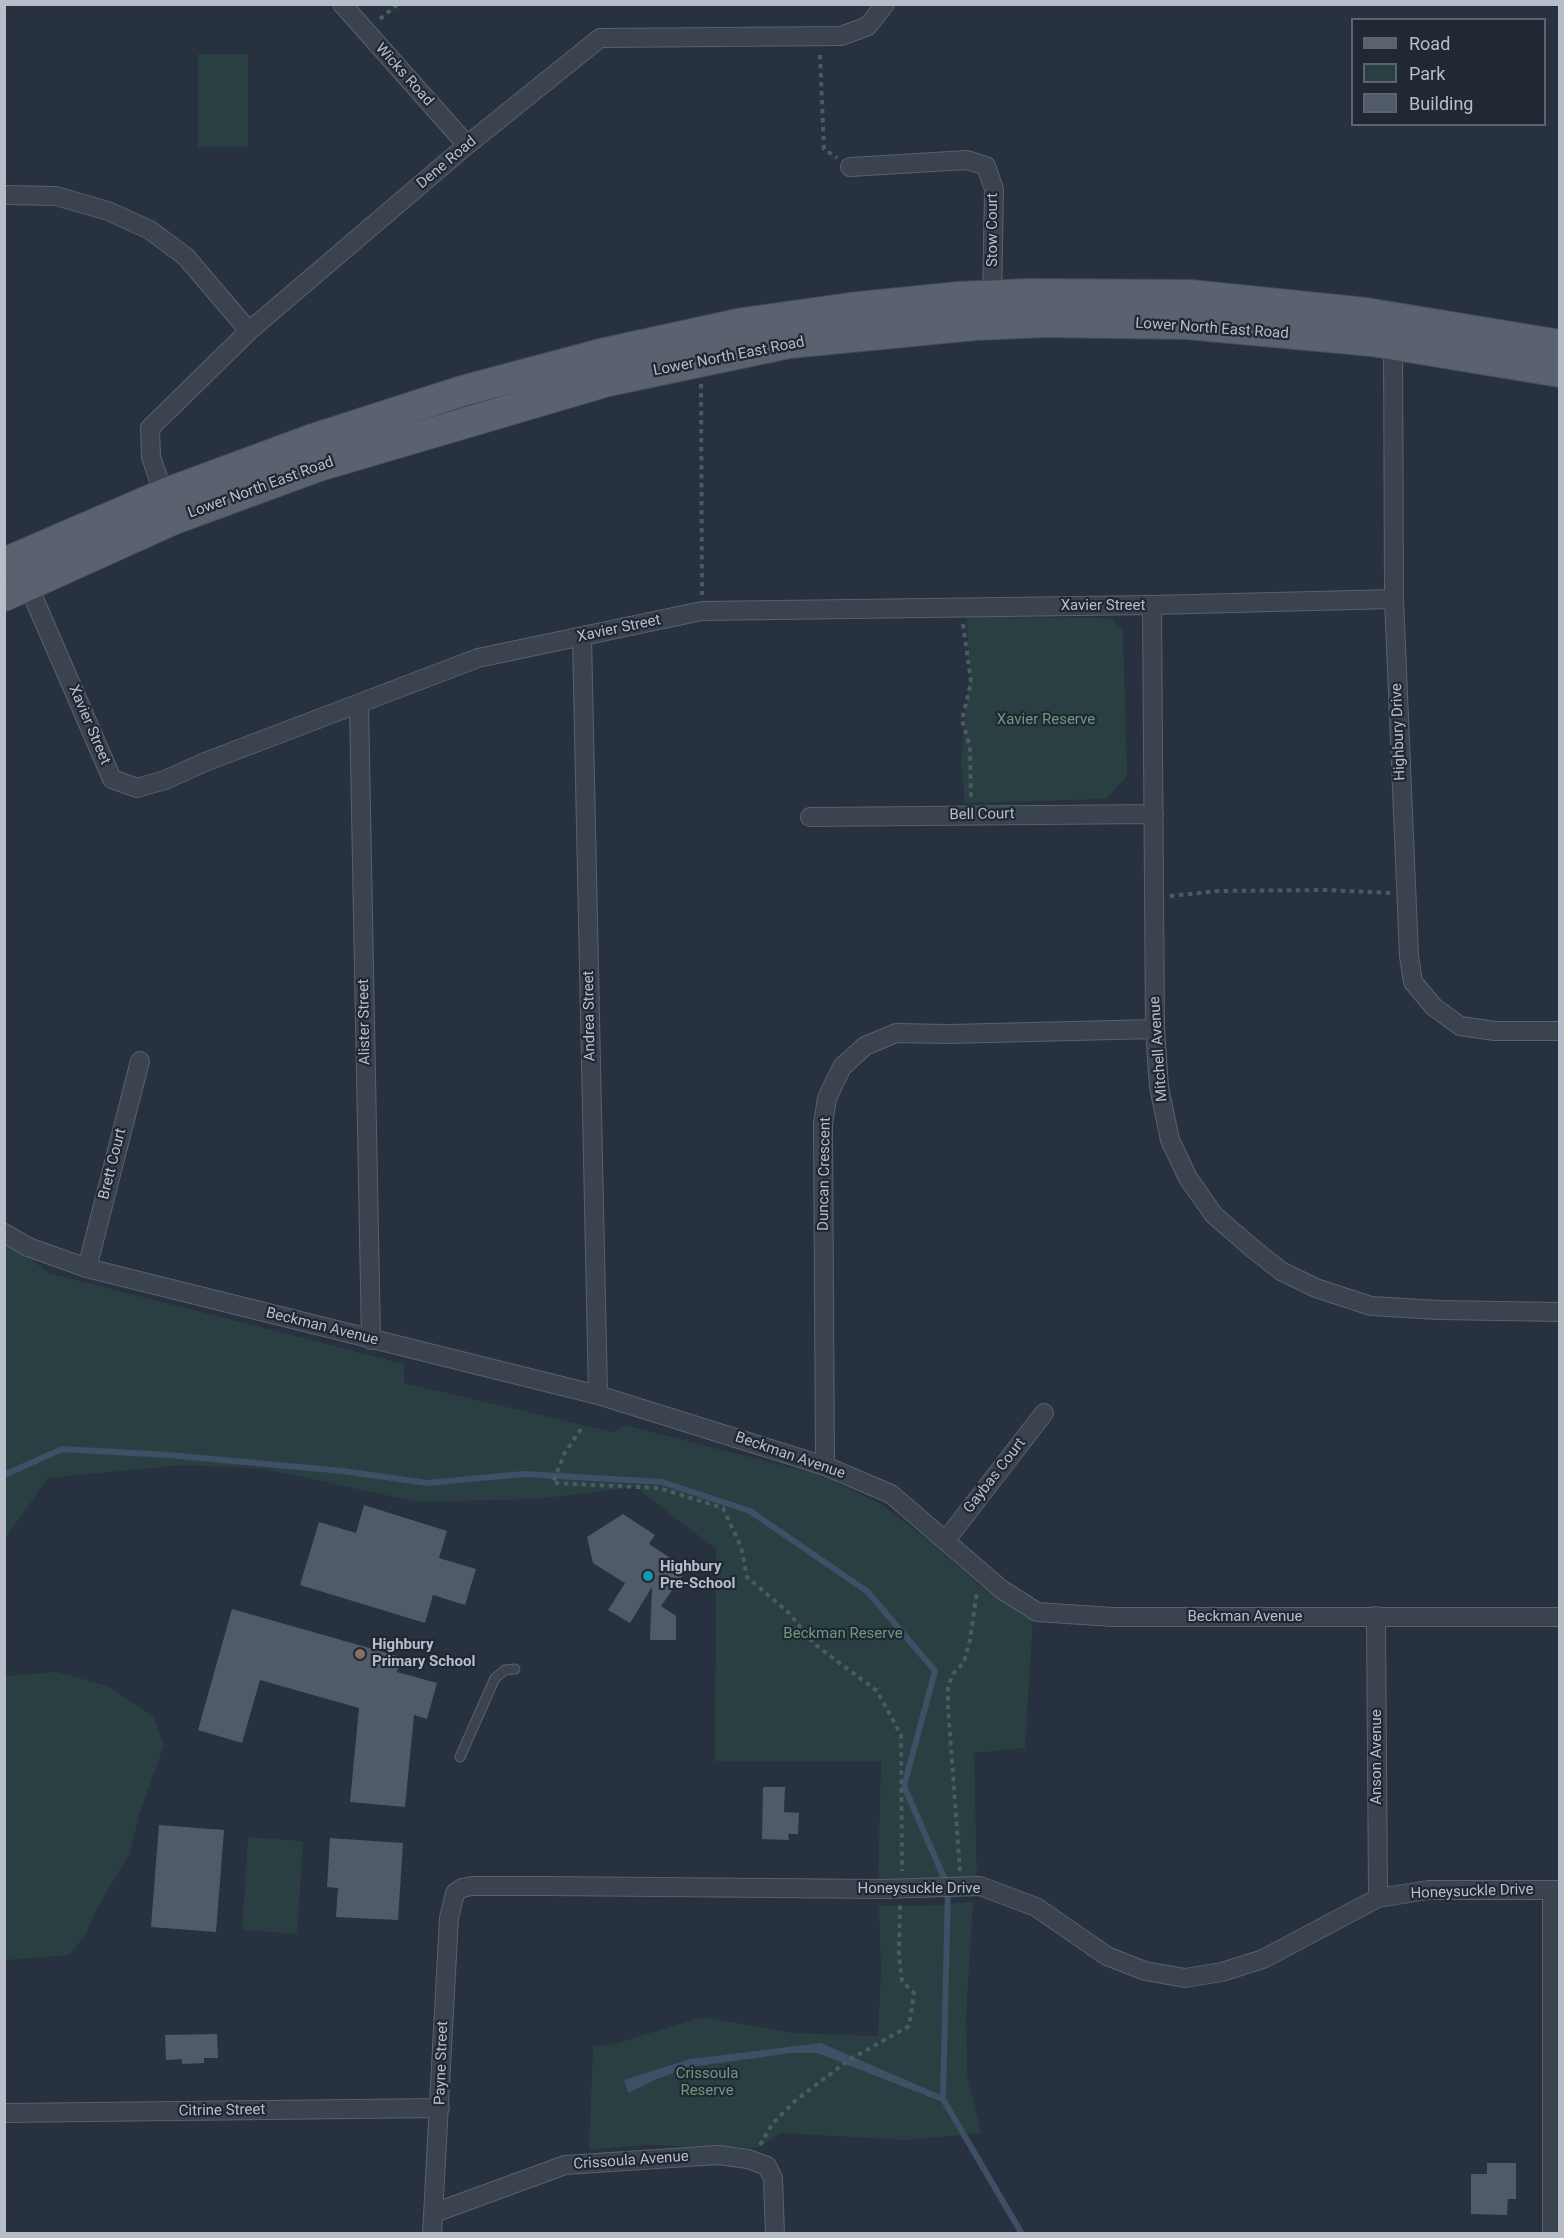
<!DOCTYPE html>
<html>
<head>
<meta charset="utf-8">
<style>
  body { margin:0 }
  #map { position:relative; width:1564px; height:2238px; overflow:hidden; background:#27313f; font-family:Roboto,sans-serif }
  canvas { display:block }
  .frame { position:absolute; inset:0; border:6px solid #b8bec9; pointer-events:none }
  .legend { position:absolute; left:1351px; top:18px; width:195px; height:108px; box-sizing:border-box; background:#202834; border:2px solid #5d6470; margin:0; padding:8px 10px; list-style:none; font-size:18px; color:#b8bec9 }
  .legend li { display:flex; align-items:center; gap:12px; height:30px }
  .legend b { width:30px; border:2px solid #5d6470 }
</style>
</head>
<body>
<div id="map">
<canvas width="1564" height="2238"></canvas>
<div class="frame"></div>
<ul class="legend">
<li><b style="height:8px;background:#59626e"></b>Road</li>
<li><b style="height:16px;background:#2a3f41"></b>Park</li>
<li><b style="height:16px;background:#515a69"></b>Building</li>
</ul>
</div>
<script>
const g = document.querySelector('canvas').getContext('2d');
g.lineJoin = 'round';
function fillPath(path, color) {
  g.fillStyle = color;
  g.fill(path, 'evenodd');
}
function shape(rows) {
  const path = new Path2D();
  for (const r of rows) {
    path.moveTo(r[0], r[1]);
    for (let i = 2; i < r.length; i += 2) path.lineTo(r[i], r[i + 1]);
  }
  return path;
}
function stroke(path, color, width, dash) {
  g.strokeStyle = color;
  g.lineWidth = width;
  g.lineCap = dash ? 'butt' : 'round';
  g.setLineDash(dash || []);
  g.stroke(path);
}
function drawText(font, color, halo, rows, align = 'center') {
  g.font = font + ' Roboto,sans-serif';
  g.lineWidth = 4.5;
  g.setLineDash([]);
  g.textBaseline = 'middle';
  g.strokeStyle = halo;
  g.fillStyle = color;
  for (const [text, x, y, turn = 0] of rows) {
    g.save();
    g.translate(x, y);
    g.rotate((+turn || 0) * Math.PI / 180);
    g.textAlign = isNaN(turn) ? turn : align;
    if (halo) g.strokeText(text, 0, 0);
    g.fillText(text, 0, 0);
    g.restore();
  }
}
fillPath(shape([
  [198,54,248,54,248,147,198,147],
  [967,617,1111,618,1123,631,1127,776,1106,799,965,803,961,761,969,682],
  [5,1240,49,1273,404,1364,404,1383,614,1432,625,1425,722,1450,818,1474,881,1504,929,1541,978,1584,1020,1614,1033,1620,1025,1748,974,1753,977,1882,878,1884,881,1761,715,1761,716,1549,635,1487,537,1499,418,1502,265,1469,183,1465,48,1478,5,1539],
  [57,1672,108,1686,154,1717,164,1745,139,1815,129,1855,95,1912,86,1935,69,1955,7,1960,4,1959,5,1676],
  [248,1837,303,1841,297,1934,242,1930],
  [973,1902,966,2017,967,2075,981,2133,908,2140,781,2133,758,2148,645,2145,589,2150,593,2046,610,2045,703,2017,794,2033,878,2036,881,1969,879,1906,924,1906]
]), '#2a3f41');
fillPath(shape([
  [821,2043,945,2097,940,2101,817,2053,792,2053,690,2067,657,2079,628,2093,624,2080,690,2059]
]), '#3e4f66');
stroke(shape([
  [4,1475,62,1449,169,1455,343,1471,427,1483,524,1474,662,1482,750,1511,868,1592,935,1671,904,1786,948,1887,943,2099,1022,2234]
]), '#3e4f66', 6);
fillPath(shape([
  [364,1505,447,1531,439,1558,476,1569,465,1605,433,1595,425,1623,300,1585,319,1522,356,1533],
  [623,1514,655,1535,649,1544,687,1569,661,1606,676,1616,676,1640,650,1640,652,1587,630,1623,608,1610,625,1583,593,1563,587,1537],
  [232,1609,401,1657,397,1672,437,1683,427,1719,414,1715,405,1807,350,1802,359,1708,260,1680,242,1743,198,1730],
  [763,1787,785,1787,784,1812,799,1813,798,1834,788,1834,789,1840,762,1839],
  [159,1825,224,1830,216,1932,151,1927],
  [330,1838,403,1843,398,1920,336,1917,338,1888,327,1887],
  [217,2034,218,2058,204,2058,204,2063,182,2064,182,2059,166,2060,165,2035],
  [1487,2163,1516,2163,1516,2199,1508,2199,1507,2215,1471,2214,1471,2174,1487,2174]
]), '#515a69');
const service = shape([
  [460,1757,495,1678,505,1670,515,1669]
]);
const minor = shape([
  [342,4,467,145],
  [850,167,967,160,986,166,994,189,992,304],
  [4,195,56,196,108,211,150,230,186,257,249,331],
  [1393,336,1394,599,1409,956,1413,982,1434,1007,1460,1026,1495,1031,1560,1031],
  [166,501,151,457,150,428,249,331,467,145,600,38,841,36,868,26,885,4],
  [25,578,112,779,137,788,165,780,205,762,478,658,702,611,1152,605,1394,599],
  [1152,605,1155,1029,1159,1087,1170,1140,1188,1178,1214,1215,1252,1248,1281,1271,1316,1288,1371,1306,1439,1310,1560,1312],
  [582,637,598,1395],
  [359,705,371,1340],
  [810,817,1154,814],
  [4,1233,28,1247,87,1268,598,1395,825,1466,891,1494,1001,1589,1037,1612,1112,1617,1560,1617],
  [87,1268,140,1061],
  [825,1466,823,1124,827,1098,842,1067,865,1046,896,1033,949,1034,1155,1029],
  [946,1540,1044,1413],
  [1376,1616,1378,1898],
  [4,2113,440,2108],
  [434,2213,565,2165,718,2155,748,2159,767,2166,773,2178,775,2234],
  [432,2234,449,1918,455,1893,462,1888,472,1886,545,1886,883,1889,980,1886,1036,1907,1107,1956,1145,1971,1185,1978,1222,1972,1263,1959,1378,1898,1428,1890,1560,1890],
  [1552,2234,1552,1890]
]);
const primary = shape([
  [4,563,164,494,310,440,462,391,601,354,743,323,850,308,959,297,1028,294,1190,295,1366,313,1560,345],
  [4,596,172,520,319,466,608,381,789,343,975,325,1044,322,1187,324,1372,341,1560,372]
]);
stroke(service, '#59616c', 11);
stroke(minor, '#59616c', 20);
stroke(primary, '#454c58', 32);
stroke(shape([
  [380,19,398,4],
  [820,55,824,149,837,158],
  [701,384,702,595],
  [963,624,971,682,962,720,970,747,971,800],
  [1170,896,1218,891,1325,890,1391,893],
  [581,1429,564,1454,553,1483,659,1488,723,1508,741,1547,747,1577,789,1613,813,1643,877,1691,901,1735,902,1871],
  [960,1871,948,1707,948,1687,953,1674,964,1662,970,1640,977,1591],
  [760,2145,773,2123,796,2100,849,2060,909,2026,914,1993,902,1981,899,1955,900,1905]
]), '#495c5f', 4, [4.5, 4.5]);
stroke(service, '#3b434f', 9);
stroke(minor, '#3b434f', 18);
stroke(primary, '#59626e', 30);
for (const [x, y, r, color] of [
  [648,1576,6,"#0f9aa8"],
  [360,1654,6,"#8d6e63"]
]) {
  const dot = new Path2D();
  dot.arc(x, y, r, 0, 2 * Math.PI);
  g.fillStyle = color;
  g.fill(dot);
  stroke(dot, '#202834', 2);
}
drawText('15px', '#b8bec9', '#202834', [
  ["Wicks Road",404,75,48],
  ["Dene Road",447,163,-40],
  ["Stow Court",993,230,-90],
  ["Lower North East Road",1212,329,4],
  ["Lower North East Road",729,357,-11],
  ["Lower North East Road",261,488,-20],
  ["Xavier Street",1103,606],
  ["Xavier Street",619,629,-12],
  ["Xavier Street",89,725,67],
  ["Highbury Drive",1399,732,-92],
  ["Bell Court",982,815,-1],
  ["Andrea Street",590,1016,-91],
  ["Alister Street",365,1022,-91],
  ["Mitchell Avenue",1159,1049,-94],
  ["Brett Court",113,1164,-76],
  ["Duncan Crescent",825,1174,-89],
  ["Beckman Avenue",322,1327,14],
  ["Beckman Avenue",790,1456,19],
  ["Gaybas Court",995,1476,-52],
  ["Beckman Avenue",1245,1617],
  ["Anson Avenue",1377,1757,-90],
  ["Honeysuckle Drive",919,1889],
  ["Honeysuckle Drive",1472,1892,-2],
  ["Payne Street",442,2063,-88],
  ["Citrine Street",222,2111,-1],
  ["Crissoula Avenue",631,2161,-4]
]);
drawText('15px', '#70987a', '#202834', [
  ["Xavier Reserve",1046,720],
  ["Beckman Reserve",843,1634],
  ["Crissoula",707,2074],
  ["Reserve",707,2091]
]);
drawText('bold 15px', '#b8bec9', '#202834', [
  ["Highbury",660,1567],
  ["Pre-School",660,1584],
  ["Highbury",372,1645],
  ["Primary School",372,1662]
], 'left');
</script>
</body>
</html>
